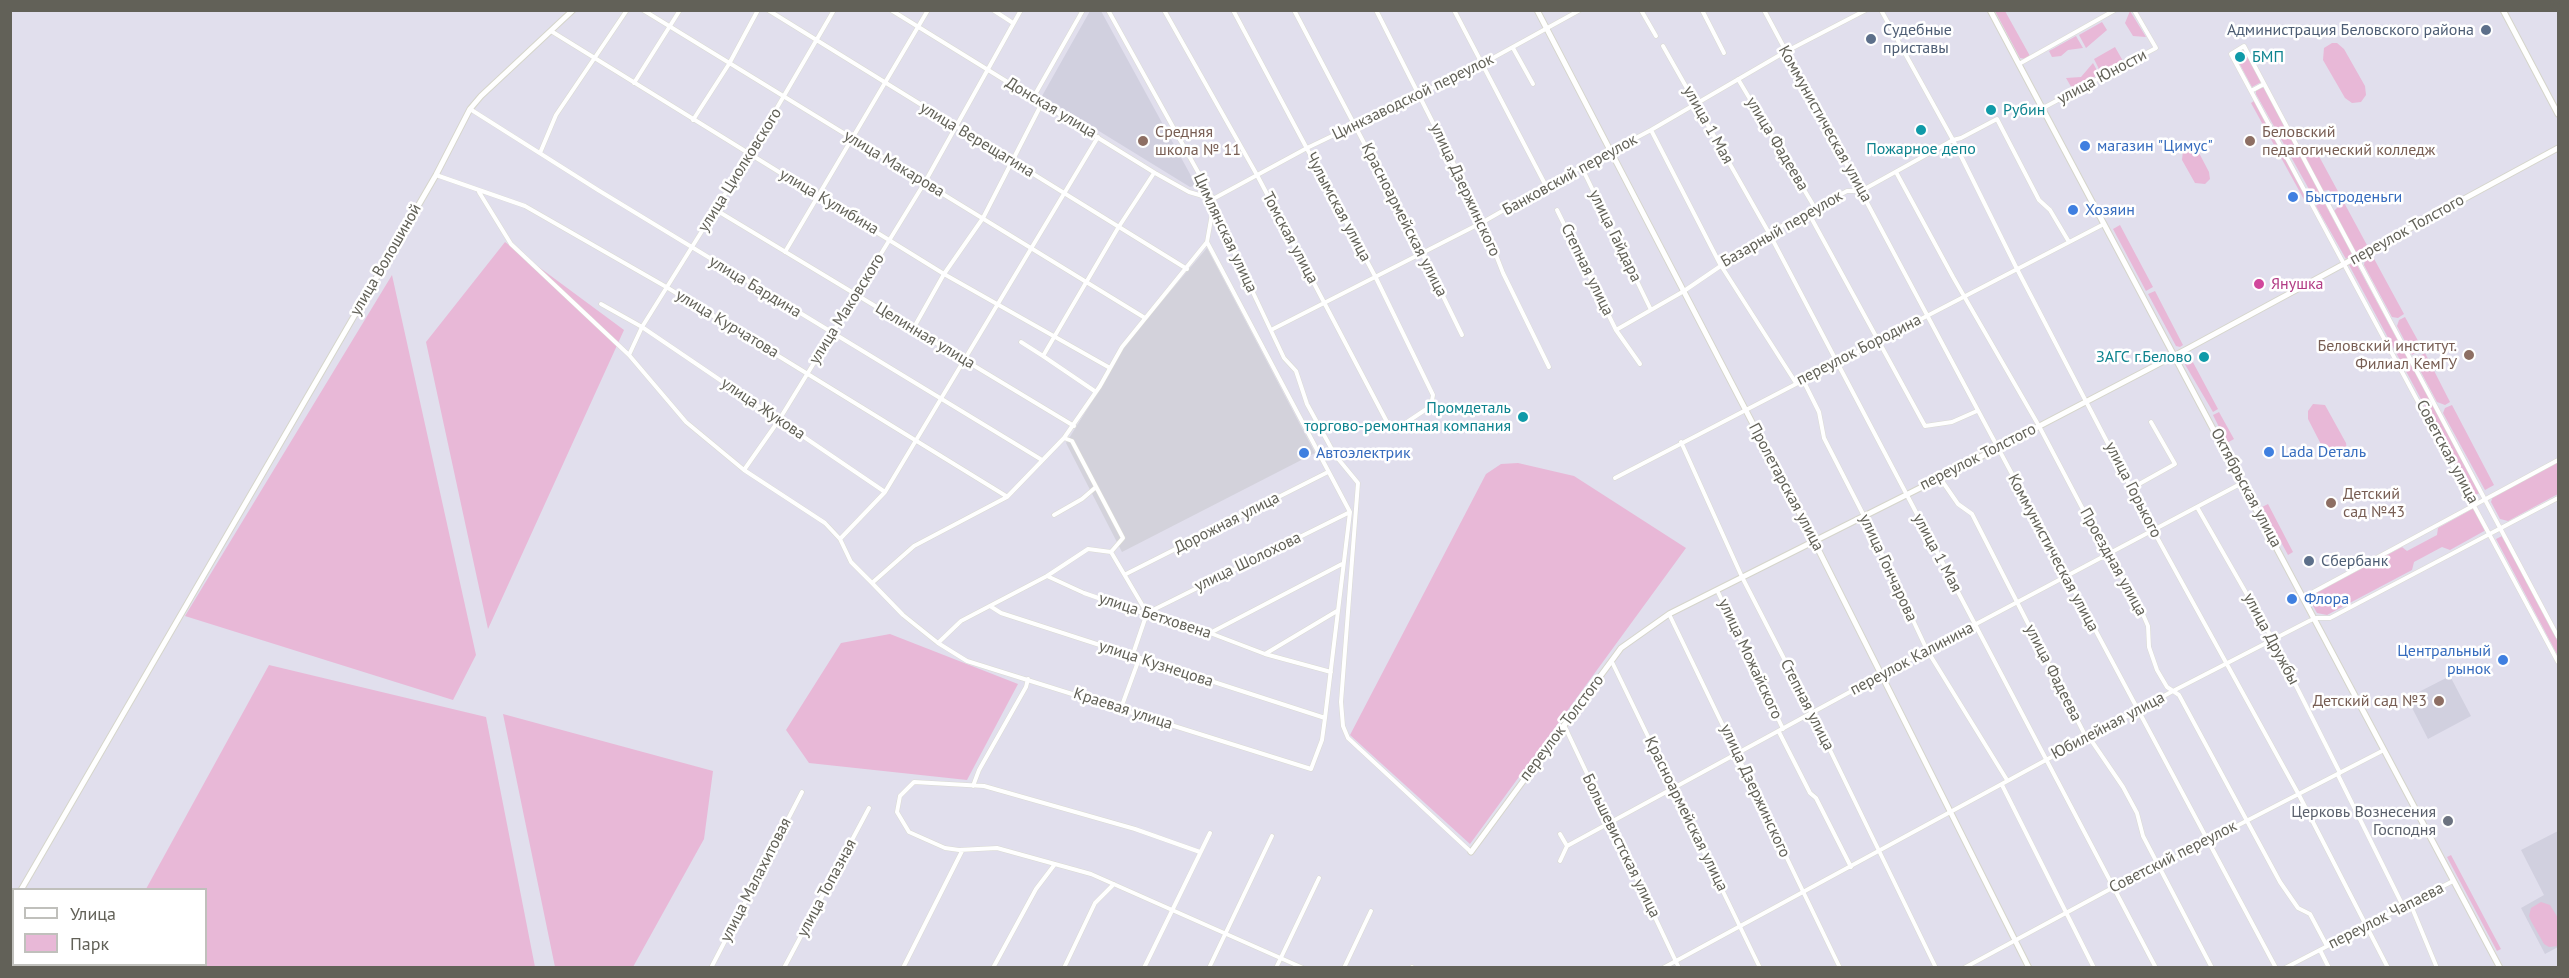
<!DOCTYPE html>
<html>
<head>
<meta charset="utf-8">
<style>
  body { margin:0 }
  #map { position:relative; width:2569px; height:978px; overflow:hidden; background:#e1dfed; font-family:"PT Sans",sans-serif }
  canvas { display:block }
  .frame { position:absolute; inset:0; border:12px solid #626158; pointer-events:none }
  .legend { position:absolute; left:12px; top:888px; width:195px; height:78px; box-sizing:border-box; background:#fff; border:2px solid #c0c0bc; margin:0; padding:8px 10px; list-style:none; font-size:18px; color:#626158 }
  .legend li { display:flex; align-items:center; gap:12px; height:30px }
  .legend b { width:30px; border:2px solid #c0c0bc }
</style>
</head>
<body>
<div id="map">
<canvas width="2569" height="978"></canvas>
<div class="frame"></div>
<ul class="legend">
<li><b style="height:8px;background:#fff"></b>Улица</li>
<li><b style="height:16px;background:#e8b8d7"></b>Парк</li>
</ul>
</div>
<script>
const g = document.querySelector('canvas').getContext('2d');
g.lineJoin = 'round';
function fillPath(path, color) {
  g.fillStyle = color;
  g.fill(path, 'evenodd');
}
function shape(rows) {
  const path = new Path2D();
  for (const r of rows) {
    path.moveTo(r[0], r[1]);
    for (let i = 2; i < r.length; i += 2) path.lineTo(r[i], r[i + 1]);
  }
  return path;
}
function stroke(path, color, width, dash) {
  g.strokeStyle = color;
  g.lineWidth = width;
  g.lineCap = dash ? 'butt' : 'round';
  g.setLineDash(dash || []);
  g.stroke(path);
}
function drawText(font, color, halo, rows, align = 'center') {
  g.font = font + ' "PT Sans",sans-serif';
  g.lineWidth = 5;
  g.setLineDash([]);
  g.textBaseline = 'middle';
  g.strokeStyle = halo;
  g.fillStyle = color;
  for (const [text, x, y, turn = 0] of rows) {
    g.save();
    g.translate(x, y);
    g.rotate((+turn || 0) * Math.PI / 180);
    g.textAlign = isNaN(turn) ? turn : align;
    if (halo) g.strokeText(text, 0, 0);
    g.fillText(text, 0, 0);
    g.restore();
  }
}
fillPath(shape([
  [1207,248,1315,453,1122,552,1066,443,1108,376,1122,348]
]), '#d3d2db');
fillPath(shape([
  [1090,11,1101,11,1196,185,1190,187,1042,96],
  [2450,676,2471,716,2428,739,2407,698],
  [2558,831,2558,947,2545,954,2521,908,2544,895,2521,850]
]), '#d1d0df');
fillPath(shape([
  [1995,11,2005,11,2030,56,2025,59,2020,58],
  [2130,11,2146,37,2133,36,2125,23],
  [2102,22,2107,30,2086,48,2079,35],
  [2076,36,2083,48,2068,50,2061,56,2052,57,2049,51],
  [2332,43,2337,43,2344,49,2365,86,2366,95,2361,102,2352,103,2345,98,2323,60,2324,48],
  [2115,47,2123,61,2101,73,2094,59],
  [2246,52,2263,81,2252,87,2236,57],
  [2093,63,2099,74,2073,90,2066,78,2081,77],
  [2261,88,2264,88,2321,195,2315,200,2256,94,2256,90],
  [2254,101,2310,203,2307,205,2251,103],
  [2190,146,2198,151,2209,172,2210,179,2205,184,2195,183,2182,160,2183,150],
  [2314,147,2368,247,2358,253,2356,253,2334,211,2338,207,2329,190,2323,191,2303,153],
  [2319,202,2324,202,2352,254,2346,259,2316,206],
  [2120,225,2153,287,2146,291,2113,229],
  [505,242,624,330,488,629,426,342],
  [2372,255,2404,314,2398,318,2392,317,2364,265,2365,259],
  [2353,263,2357,265,2480,493,2473,496,2349,265],
  [392,275,476,655,453,700,185,616],
  [2155,291,2183,345,2180,347,2176,346,2148,294],
  [2405,317,2422,348,2412,355,2397,326,2399,320],
  [2188,353,2218,409,2213,412,2183,361,2184,356],
  [2425,353,2450,402,2445,405,2437,402,2414,359],
  [2313,404,2325,405,2346,443,2347,452,2341,458,2333,459,2326,454,2308,419,2308,411],
  [2452,405,2494,485,2485,490,2443,413,2445,408],
  [2219,412,2234,439,2227,443,2213,415],
  [2558,462,2558,494,2508,521,2500,519,2491,502,2493,496],
  [1518,463,1574,476,1686,548,1470,844,1350,735,1486,474,1501,464],
  [2268,504,2293,552,2288,555,2262,507],
  [2474,508,2486,530,2450,550,2442,547,2414,562,2412,570,2327,615,2317,613,2311,602,2314,594,2402,547,2407,551,2437,535,2438,528],
  [2502,536,2558,642,2558,656,2496,539],
  [890,634,1018,684,967,780,809,763,786,730,841,643],
  [269,665,486,717,535,967,104,967,105,964,206,964,206,890,146,889],
  [503,714,713,771,704,839,633,967,555,967],
  [2451,855,2501,949,2497,951,2447,857],
  [2541,902,2550,905,2558,918,2558,946,2549,947,2544,944,2531,921,2529,916,2531,908]
]), '#e8b8d7');
const street = shape([
  [643,10,1145,318],
  [768,10,1187,269],
  [891,10,1155,173,1189,192,1213,199,1307,148,1482,64,1580,10],
  [993,10,1013,23],
  [1108,10,1213,199,1213,208,1284,358,1296,371,1307,404,1335,455,1358,483,1341,702,1343,726,1348,738,1471,852],
  [1164,10,1257,175,1387,422,1393,427,1401,426,1431,406,1433,395,1376,278,1233,10],
  [1294,10,1423,255,1462,335],
  [1376,10,1483,222,1503,273,1549,367],
  [1454,10,1546,186],
  [1641,10,1656,36],
  [1702,10,1724,53],
  [1764,10,2276,968],
  [1881,10,1953,140,2017,269,2153,530,2299,795,2388,968],
  [551,31,944,274,1110,368],
  [1663,46,1769,233,2156,968],
  [1513,48,1533,84],
  [2019,64,2115,10],
  [1738,79,1815,208],
  [634,83,680,10],
  [2251,91,2264,84],
  [1033,98,1083,10],
  [2043,108,2156,48,2134,10],
  [470,109,598,190,1042,460],
  [693,120,729,64,758,10],
  [1651,130,1720,264,1796,383],
  [540,153,556,115,627,10],
  [1582,168,1651,310],
  [1896,172,1953,277,2039,426,2107,555,2135,596,2148,626,2149,647,2157,670,2167,687,2179,695,2280,882,2298,908,2310,914,2327,946],
  [436,175,525,206,668,288,1006,496],
  [479,192,511,244,629,355],
  [716,210,1074,426],
  [1557,210,1616,330,1640,364],
  [1808,212,1925,426,1952,422,1977,411],
  [1207,242,1350,512,1325,718,1322,740,1311,769,967,661,938,643,903,615,872,583,914,546,1007,497,1064,438,1100,386,1122,347,1207,242,1213,208],
  [785,252,928,10],
  [601,304,642,327,885,492],
  [913,329,944,274,983,218,1042,103],
  [1271,330,1483,222,1546,186,1651,130,1785,52,1866,10],
  [1616,330,1684,291,1769,233,1847,191,1861,191,1953,140,1961,138,1997,119,2039,200,2050,210,2069,242],
  [1021,342,1043,356],
  [1803,380,1819,412,1824,438,1864,516,1927,650,2007,780],
  [1096,392,1043,356,1118,228,1154,173],
  [1064,438,1072,441,1123,538,1111,552],
  [1681,442,1742,577,1812,713,1936,968],
  [744,470,686,422,629,355,642,327,750,154,834,10],
  [1615,478,2104,224],
  [1940,478,1958,504,1972,514,2086,737,2091,740,2123,787,2137,813,2143,836,2212,968],
  [2132,488,2175,464,2151,422],
  [2197,507,2273,640,2340,773],
  [1054,515,1082,499,1096,487],
  [840,539,825,523,744,470,779,420,925,182,1021,10],
  [1126,574,1328,472],
  [1047,576,1084,593,1130,609,1210,633,1265,654,1331,672],
  [872,583,851,562,840,539,885,492,1098,137],
  [1717,590,1783,729],
  [2304,597,2558,460],
  [990,606,1001,613,1325,718],
  [1147,613,1350,512],
  [1669,614,1840,968],
  [1210,633,1342,564],
  [2558,637,2244,46,2231,54,2558,662],
  [938,643,961,621,1047,576,1088,549,1111,552,1147,613,1132,657],
  [1265,654,1337,611],
  [1612,662,1760,968],
  [1121,708,1139,659],
  [1564,725,1679,968],
  [1779,732,1810,793,1816,798,1851,867],
  [2338,775,2403,906],
  [2002,785,2094,968],
  [973,786,979,770,1026,687,1028,679],
  [1560,834,1567,846,1927,650,2242,483],
  [1200,852,1135,829,984,786,914,782,900,796,897,812,909,832,945,848,959,850,997,848,1091,874,1303,968],
  [1560,861,1567,846],
  [2410,903,2437,968],
  [2320,950,2329,968],
  [711,968,802,792],
  [784,968,869,808],
  [903,968,962,851],
  [993,968,1036,889,1055,864],
  [1064,968,1095,903,1114,884],
  [1144,968,1210,833],
  [1209,968,1272,836],
  [1276,968,1319,878],
  [1344,968,1371,911],
  [1412,968,1412,967],
  [1663,968,2173,691,2309,621,2316,618,2330,618,2558,498],
  [1964,968,2114,887,2159,866,2384,750],
  [2285,968,2453,881]
]);
const secondary = shape([
  [1537,10,1814,541,2029,968],
  [1990,10,2500,968],
  [2503,10,2558,114],
  [1471,852,1621,648,1669,614,1940,478,2187,349,2558,148],
  [21,890,436,175,470,109,481,96,573,10],
  [10,909,14,903]
]);
stroke(street, '#dadbd2', 5);
stroke(secondary, '#d5d5ca', 7);
stroke(street, '#fff', 4);
stroke(secondary, '#fff', 5);
for (const [x, y, r, color] of [
  [2486,30,6,"#5c6f8a"],
  [1871,39,6,"#5c6f8a"],
  [2240,57,6,"#0f9aa8"],
  [1991,110,6,"#0f9aa8"],
  [1921,130,6,"#0f9aa8"],
  [1143,141,6,"#8d6e63"],
  [2250,141,6,"#8d6e63"],
  [2085,146,6,"#3f7fe0"],
  [2293,197,6,"#3f7fe0"],
  [2073,210,6,"#3f7fe0"],
  [2259,284,6,"#d1479c"],
  [2469,355,6,"#8d6e63"],
  [2204,357,6,"#0f9aa8"],
  [1523,417,6,"#0f9aa8"],
  [2269,452,6,"#3f7fe0"],
  [1304,453,6,"#3f7fe0"],
  [2331,503,6,"#8d6e63"],
  [2309,561,6,"#5c6f8a"],
  [2292,599,6,"#3f7fe0"],
  [2503,660,6,"#3f7fe0"],
  [2439,701,6,"#8d6e63"],
  [2448,821,6,"#6b7280"]
]) {
  const dot = new Path2D();
  dot.arc(x, y, r, 0, 2 * Math.PI);
  g.fillStyle = color;
  g.fill(dot);
  stroke(dot, '#fff', 2);
}
drawText('16px', '#4e5e75', '#fff', [
  ["Судебные",1883,30],
  ["приставы",1883,48],
  ["Администрация Беловского района",2474,30,"right"],
  ["Сбербанк",2321,561]
], 'left');
drawText('16px', '#0d838f', '#fff', [
  ["БМП",2252,57],
  ["Рубин",2003,110],
  ["Пожарное депо",1921,149,"center"],
  ["ЗАГС г.Белово",2192,357,"right"],
  ["Промдеталь",1511,408,"right"],
  ["торгово-ремонтная компания",1511,426,"right"]
], 'left');
drawText('16px', '#626158', '#fff', [
  ["улица Юности",2102,77,-28],
  ["Цинкзаводской переулок",1413,97,-26],
  ["Донская улица",1051,108,31],
  ["Коммунистическая улица",1825,124,61],
  ["улица 1 Мая",1708,125,61],
  ["улица Верещагина",977,140,31],
  ["улица Фадеева",1777,144,59],
  ["улица Макарова",894,164,31],
  ["улица Циолковского",740,170,-58],
  ["Банковский переулок",1570,175,-29],
  ["улица Дзержинского",1465,190,65],
  ["улица Кулибина",829,202,31],
  ["Чулымская улица",1338,207,62],
  ["Красноармейская улица",1404,220,63],
  ["Базарный переулок",1782,229,-30],
  ["переулок Толстого",2407,230,-29],
  ["Цимлянская улица",1225,233,65],
  ["улица Гайдара",1615,236,64],
  ["Томская улица",1290,238,62],
  ["улица Волошиной",386,260,-60],
  ["Степная улица",1587,270,64],
  ["улица Бардина",755,287,31],
  ["улица Маковского",847,309,-58],
  ["улица Курчатова",727,324,31],
  ["Целинная улица",925,336,31],
  ["переулок Бородина",1859,350,-27],
  ["улица Жукова",763,409,34],
  ["Советская улица",2447,452,62],
  ["переулок Толстого",1978,457,-27],
  ["Пролетарская улица",1786,487,62],
  ["Октябрьская улица",2246,488,62],
  ["улица Горького",2133,490,63],
  ["Дорожная улица",1227,523,-27],
  ["улица 1 Мая",1937,553,62],
  ["Коммунистическая улица",2053,553,62],
  ["улица Шолохова",1248,562,-26],
  ["Проездная улица",2113,562,61],
  ["улица Гончарова",1888,568,65],
  ["улица Бетховена",1155,616,18],
  ["улица Дружбы",2271,639,62],
  ["улица Можайского",1750,659,65],
  ["переулок Калинина",1912,659,-28],
  ["улица Кузнецова",1156,664,18],
  ["улица Фадеева",2053,673,63],
  ["Степная улица",1807,705,63],
  ["Краевая улица",1123,709,18],
  ["Юбилейная улица",2108,726,-28],
  ["переулок Толстого",1562,728,-53],
  ["улица Дзержинского",1755,791,65],
  ["Красноармейская улица",1686,814,64],
  ["Большевистская улица",1621,846,64],
  ["Советский переулок",2173,857,-27],
  ["улица Малахитовая",756,880,-63],
  ["улица Топазная",827,888,-62],
  ["переулок Чапаева",2386,916,-27]
]);
drawText('16px', '#785e54', '#fff', [
  ["Средняя",1155,132],
  ["школа № 11",1155,150],
  ["Беловский",2262,132],
  ["педагогический колледж",2262,150],
  ["Беловский институт.",2457,346,"right"],
  ["Филиал КемГУ",2457,364,"right"],
  ["Детский",2343,494],
  ["сад №43",2343,512],
  ["Детский сад №3",2427,701,"right"]
], 'left');
drawText('16px', '#366cbe', '#fff', [
  ["магазин \"Цимус\"",2097,146],
  ["Быстроденьги",2305,197],
  ["Хозяин",2085,210],
  ["Lada Dеталь",2281,452],
  ["Автоэлектрик",1316,453],
  ["Флора",2304,599],
  ["Центральный",2491,651,"right"],
  ["рынок",2491,669,"right"]
], 'left');
drawText('16px', '#b23c85', '#fff', [
  ["Янушка",2271,284]
], 'left');
drawText('16px', '#5b616d', '#fff', [
  ["Церковь Вознесения",2436,812],
  ["Господня",2436,830]
], 'right');
</script>
</body>
</html>
